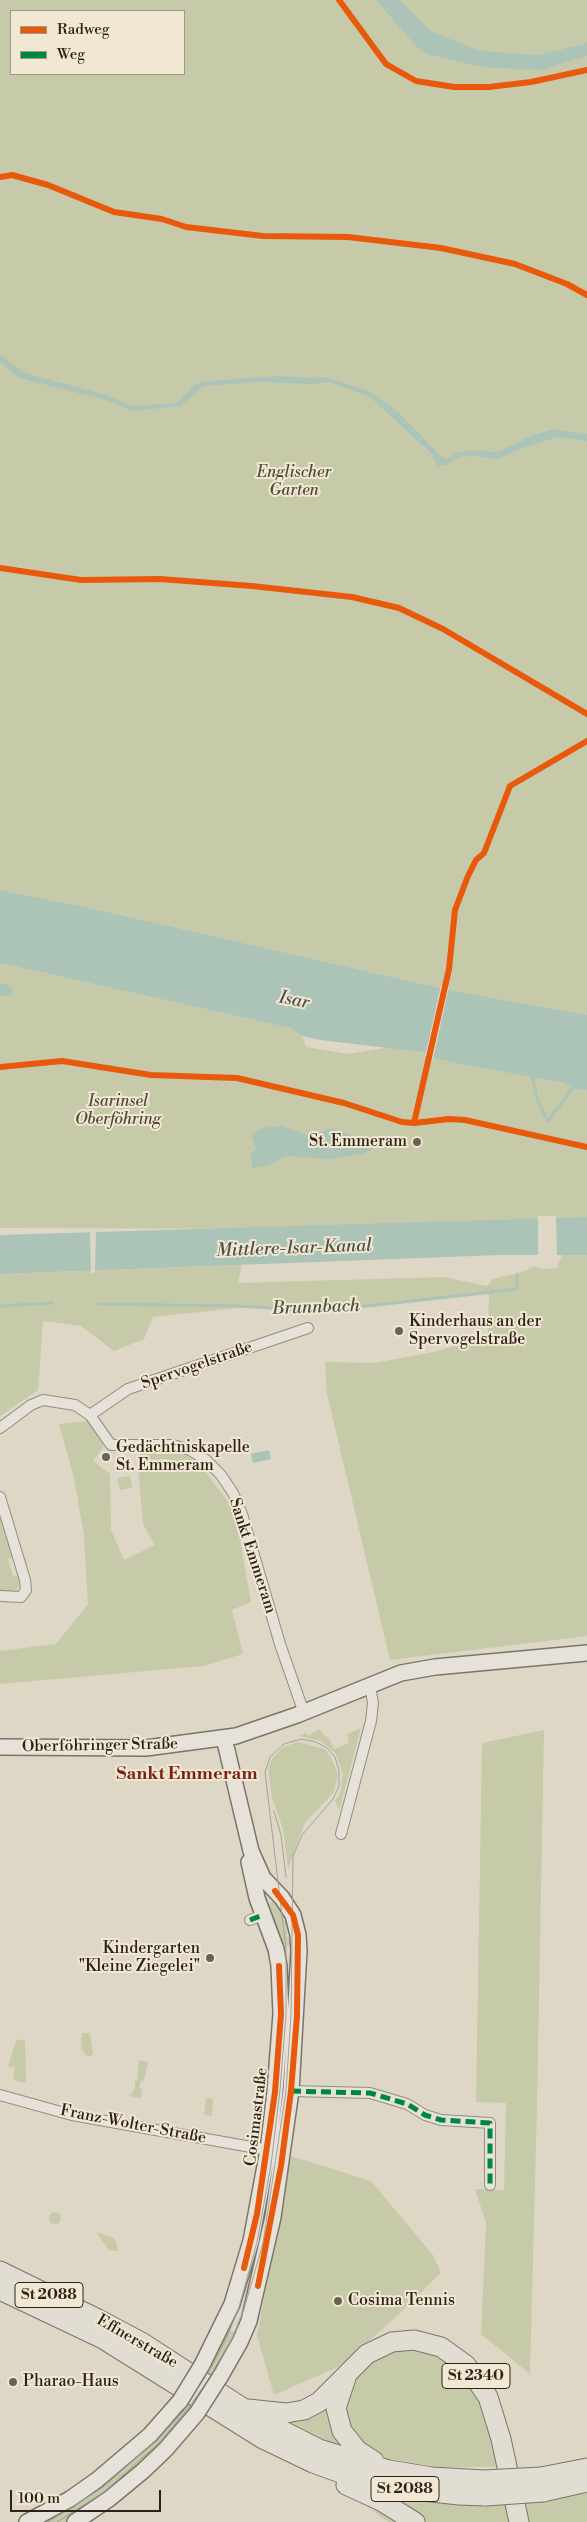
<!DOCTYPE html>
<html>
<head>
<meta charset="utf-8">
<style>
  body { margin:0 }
  #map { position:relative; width:587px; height:2522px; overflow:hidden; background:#ded7c6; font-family:"Libre Bodoni",serif }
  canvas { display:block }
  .legend { position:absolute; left:10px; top:10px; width:175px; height:65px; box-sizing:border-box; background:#f0e8d3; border:1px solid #a39888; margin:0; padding:6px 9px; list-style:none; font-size:15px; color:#2f2118 }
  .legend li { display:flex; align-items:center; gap:10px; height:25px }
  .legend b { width:25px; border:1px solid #a39888 }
  .scale { position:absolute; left:10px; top:2490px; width:151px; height:22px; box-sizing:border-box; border:2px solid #2f2118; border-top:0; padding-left:6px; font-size:15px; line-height:18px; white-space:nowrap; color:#2f2118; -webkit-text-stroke:4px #f0e8d3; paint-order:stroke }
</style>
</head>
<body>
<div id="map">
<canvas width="587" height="2522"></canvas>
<ul class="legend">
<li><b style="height:6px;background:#e8590c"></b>Radweg</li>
<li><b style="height:6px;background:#00873e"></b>Weg</li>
</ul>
<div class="scale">100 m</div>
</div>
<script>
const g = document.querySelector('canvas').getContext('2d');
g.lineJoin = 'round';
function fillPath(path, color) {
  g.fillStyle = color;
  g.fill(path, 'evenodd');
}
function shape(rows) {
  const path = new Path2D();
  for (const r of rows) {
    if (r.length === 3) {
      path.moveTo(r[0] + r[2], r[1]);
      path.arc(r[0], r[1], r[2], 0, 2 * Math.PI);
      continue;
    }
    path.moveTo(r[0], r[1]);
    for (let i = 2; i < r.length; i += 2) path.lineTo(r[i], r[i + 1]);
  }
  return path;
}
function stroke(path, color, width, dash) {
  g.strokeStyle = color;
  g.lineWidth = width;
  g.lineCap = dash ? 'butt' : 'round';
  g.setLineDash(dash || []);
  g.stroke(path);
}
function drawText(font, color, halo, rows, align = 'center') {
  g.font = font + ' "Libre Bodoni",serif';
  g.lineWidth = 4;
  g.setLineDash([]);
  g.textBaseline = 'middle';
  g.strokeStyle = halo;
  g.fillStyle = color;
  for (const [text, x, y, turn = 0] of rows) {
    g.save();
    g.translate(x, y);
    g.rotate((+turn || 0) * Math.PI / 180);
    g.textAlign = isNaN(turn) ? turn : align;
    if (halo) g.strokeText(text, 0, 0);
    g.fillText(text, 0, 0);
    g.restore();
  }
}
fillPath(shape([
  [0,0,587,0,587,1015,449,990,90,908,0,890],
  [11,11,184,11,184,74,11,74],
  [0,963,290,1028,302,1036,306,1047,348,1054,385,1048,413,1050,470,1066,564,1083,573,1088,587,1090,587,1217,285,1229,0,1228],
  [562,1255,587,1255,587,1636,390,1660,327,1394,325,1362,374,1363,438,1351,488,1335,489,1294,308,1314,248,1307,153,1317,144,1339,114,1351,81,1326,43,1321,38,1390,0,1416,0,1274,242,1265,238,1283,444,1277,487,1286,493,1279,525,1271,534,1266,543,1269,557,1268],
  [88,1421,104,1446,93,1461,110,1474,111,1530,124,1560,155,1545,143,1524,138,1469,145,1466,170,1464,168,1459,143,1460,139,1454,167,1449,190,1457,204,1470,235,1511,251,1602,232,1610,243,1654,203,1666,0,1684,0,1651,56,1644,88,1604,84,1536,74,1478,59,1424],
  [130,1476,132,1488,120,1490,117,1478],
  [0,1506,15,1557,8,1559,13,1577,20,1575,19,1587,12,1592,0,1591],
  [361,1728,339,1811,335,1801,340,1794,343,1774,336,1754,321,1741,298,1736,306,1733,308,1736,320,1729,325,1737,328,1737,334,1749,349,1743,347,1734],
  [544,1730,537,2106,530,2374,481,2334,486,2223,475,2189,504,2190,506,2103,476,2102,482,1743],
  [298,1742,325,1749,332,1759,338,1775,333,1793,306,1822,302,1830,288,1869,283,1829,272,1798,268,1768,272,1759,283,1747],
  [277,1901,282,1904,287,1920,287,1937,291,1937,291,1947,282,1943,266,1908,271,1902],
  [82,2033,90,2033,93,2053,91,2056,87,2056,81,2049],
  [17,2039,25,2041,26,2083,13,2080,15,2068,8,2066],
  [139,2060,148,2062,144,2080,141,2082,139,2087,142,2090,141,2098,130,2096,135,2088,135,2080,137,2080],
  [206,2098,213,2099,212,2116,204,2115],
  [291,2156,371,2181,433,2255,441,2273,384,2328,338,2367,274,2395,257,2336],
  [55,2218,6],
  [96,2232,114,2238,119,2251,109,2250],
  [224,2328,239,2334,207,2392,418,2485,205,2395,166,2444,79,2515,66,2522,40,2522,122,2469,196,2385],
  [401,2347,433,2351,460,2369,481,2401,499,2467,439,2467,383,2458,366,2450,343,2424,345,2390,366,2361],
  [329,2398,350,2454,273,2419],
  [367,2487,587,2490,587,2522,388,2522,367,2506]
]), '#c7caa9');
fillPath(shape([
  [376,0,399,0,432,32,481,51,538,55,587,43,587,56,542,70,482,67,427,54,415,45],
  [0,355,25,373,106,395,132,406,177,403,195,384,207,381,277,376,311,378,325,377,369,391,398,412,443,458,448,458,457,453,476,450,498,452,533,435,555,429,587,434,587,441,558,437,522,448,496,460,476,456,460,457,446,465,438,466,431,453,370,397,330,382,311,384,261,382,203,386,181,406,132,411,109,401,19,378,0,362],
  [0,890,90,908,449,990,587,1015,587,1090,573,1088,564,1083,470,1066,438,1059,422,1052,320,1040,302,1036,290,1028,0,963],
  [0,983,11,986,13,990,12,996,0,996],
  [282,1126,310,1136,331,1128,353,1136,365,1136,376,1146,371,1150,362,1154,331,1159,285,1156,267,1166,252,1168,251,1154,256,1148,251,1135,262,1128],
  [587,1217,587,1255,500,1255,0,1274,0,1235],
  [269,1450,271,1459,253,1463,251,1454]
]), '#acc3b7');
fillPath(shape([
  [441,985,449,987,433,1059,425,1056],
  [538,1216,556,1216,557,1257,538,1257],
  [96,1229,95,1273,89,1273,91,1273,90,1232,87,1230]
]), '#ded7c6');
stroke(shape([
  [532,1075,537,1099,548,1121,574,1086],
  [99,1304,238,1306,322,1311,517,1289,517,1275],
  [0,1306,53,1303]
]), '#acc3b7', 3);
const street = shape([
  [90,1415,128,1389,308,1328],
  [0,1428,31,1405,43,1400,75,1405,90,1415,111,1445,173,1445,190,1450,206,1460,221,1475,233,1493,242,1514,280,1644,304,1713],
  [0,1497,25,1580,26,1590,21,1597,0,1596],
  [341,1834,371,1721,373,1703,370,1686],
  [250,1920,263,1915],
  [291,2091,370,2093,407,2104,425,2115,441,2120,490,2123,490,2185],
  [0,2095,72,2115,268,2150]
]);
const secondary = shape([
  [0,1747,146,1748,236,1736,297,1715,401,1673,435,1667,587,1653],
  [202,2365,232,2304,251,2241,268,2150,275,2092,281,2014,279,1966,276,1949,257,1898,249,1862],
  [220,2377,240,2342,249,2321,273,2217,291,2091,299,1951,298,1935,293,1915,282,1898,263,1878,251,1851,224,1738],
  [27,2522,70,2499,97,2480,150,2435,180,2401],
  [75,2522,109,2499,143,2471,166,2449,197,2413]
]);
const highway = shape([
  [0,2271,98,2319,143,2343,260,2419,319,2449,389,2470,432,2477,484,2480],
  [0,2290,103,2339,263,2439,313,2463,346,2475,396,2488,459,2495,486,2496],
  [346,2378,336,2408,342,2431,357,2450,374,2461],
  [248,2409,286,2413,304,2410,319,2402,367,2354,392,2342,414,2340,441,2347,466,2365,488,2397,501,2439,519,2522],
  [541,2477,587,2468],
  [346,2485,381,2501,415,2522],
  [543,2492,587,2482]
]);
stroke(street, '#928c82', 12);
stroke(secondary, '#7a746a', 18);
stroke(highway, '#7a746a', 21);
stroke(street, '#e6e2d9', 10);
stroke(secondary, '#e6e2d9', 15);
stroke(highway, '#e1ddd3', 19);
stroke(shape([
  [274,1811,281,1835,286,1877],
  [48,2522,102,2488,156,2440,186,2405,212,2366,227,2337,239,2307,257,2242,271,2165,280,2090,286,2015,286,1949,265,1772,270,1757,284,1744,301,1739,316,1742,327,1748,335,1757,339,1770,339,1786,333,1799,302,1835,293,1856,291,2015,286,2091,263,2243,244,2309,232,2339,216,2369,189,2407,159,2443,104,2492,57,2522]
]), '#a4a099', 1);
const secondaryBridge = shape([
  [180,2401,202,2365],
  [197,2413,220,2377]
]);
const highwayBridge = shape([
  [484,2480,541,2477],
  [486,2496,543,2492]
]);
stroke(secondaryBridge, '#7a746a', 18, []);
stroke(highwayBridge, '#7a746a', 21, []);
stroke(secondaryBridge, '#e6e2d9', 15);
stroke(highwayBridge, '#e1ddd3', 19);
stroke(shape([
  [250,1920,263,1915],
  [291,2091,370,2093,407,2104,425,2115,441,2120,490,2123,490,2185]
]), '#00873e', 5, [10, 5]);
stroke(shape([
  [339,0,386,64,416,81,454,87,489,87,531,82,587,70],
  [0,177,12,175,48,185,114,212,162,219,186,227,263,236,348,237,441,248,515,264,567,284,587,295],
  [0,568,81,580,160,579,252,586,352,597,399,608,443,629,587,714],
  [0,1067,62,1061,151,1075,237,1078,344,1103,402,1122,414,1123,449,1119,465,1120,587,1147],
  [414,1123,449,969,455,910,468,876,476,860,484,853,510,786,587,741],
  [244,2268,257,2214,275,2092,281,2014,279,1966],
  [258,2286,281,2166,291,2091,297,2016,298,1935,293,1915,275,1891]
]), '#e8590c', 6);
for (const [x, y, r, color] of [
  [417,1142,5,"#6c6155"],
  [399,1331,5,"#6c6155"],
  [106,1457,5,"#6c6155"],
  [210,1958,5,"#6c6155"],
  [338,2301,5,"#6c6155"],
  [13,2382,5,"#6c6155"]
]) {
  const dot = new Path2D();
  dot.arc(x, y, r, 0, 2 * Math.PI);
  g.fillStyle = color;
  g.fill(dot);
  stroke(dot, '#f0e8d3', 2);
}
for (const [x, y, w] of [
  [49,2295,68],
  [476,2376,68],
  [405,2489,68]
]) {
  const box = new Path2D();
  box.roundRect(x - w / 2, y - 12.5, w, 25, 4);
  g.fillStyle = '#f0e8d3';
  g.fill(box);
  stroke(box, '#2f2118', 1);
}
drawText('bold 15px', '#2f2118', null, [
  ["St 2088",49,2295],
  ["St 2340",476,2376],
  ["St 2088",405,2489]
]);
drawText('italic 16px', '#504936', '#f0e8d3', [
  ["Englischer",294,473],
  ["Garten",294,491],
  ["Isarinsel",118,1102],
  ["Oberföhring",118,1120]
]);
drawText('16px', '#2f2118', '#f0e8d3', [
  ["St. Emmeram",407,1142,"right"],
  ["Kinderhaus an der",409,1322],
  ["Spervogelstraße",409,1340],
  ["Gedächtniskapelle",116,1448],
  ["St. Emmeram",116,1466],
  ["Kindergarten",200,1949,"right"],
  ["\"Kleine Ziegelei\"",200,1967,"right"],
  ["Cosima Tennis",348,2301],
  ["Pharao-Haus",23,2382]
], 'left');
drawText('16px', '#2f2118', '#f0e8d3', [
  ["Spervogelstraße",197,1366,-19],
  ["Sankt Emmeram",252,1556,72],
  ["Oberföhringer Straße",100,1746,-1],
  ["Cosimastraße",257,2117,-83],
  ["Franz-Wolter-Straße",133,2125,11],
  ["Effnerstraße",137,2342,30]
]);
drawText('italic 18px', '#4e4f46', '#f0e8d3', [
  ["Isar",294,1001,11],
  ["Mittlere-Isar-Kanal",294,1249,-2],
  ["Brunnbach",316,1308,-2]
]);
drawText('bold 18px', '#7a1f14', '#f0e8d3', [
  ["Sankt Emmeram",187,1775]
]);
</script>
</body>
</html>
